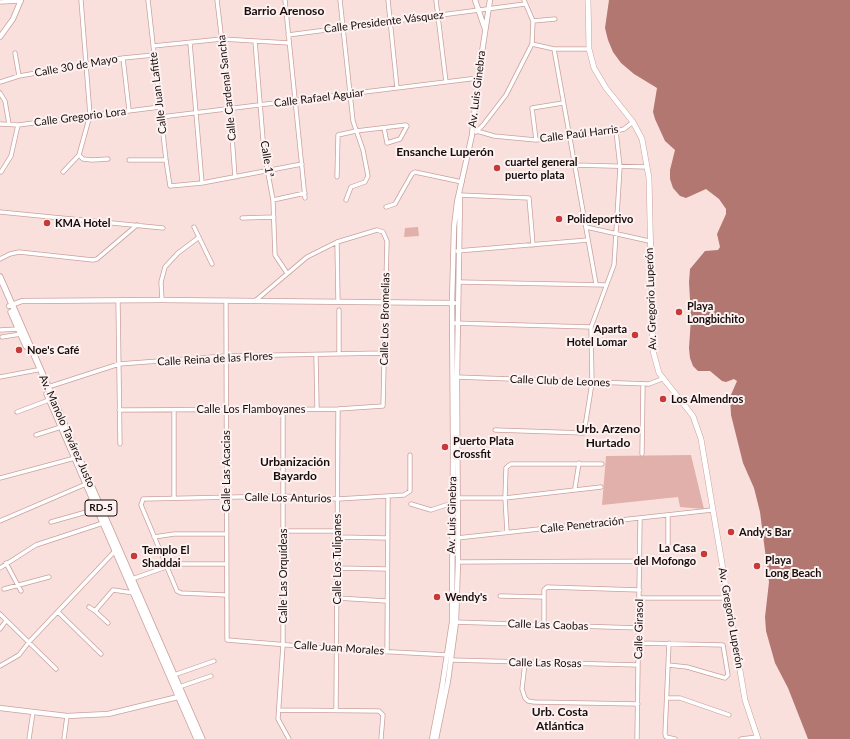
<!DOCTYPE html>
<html>
<head>
<meta charset="utf-8">
<style>
  body { margin:0 }
  canvas { display:block; background:#fae0dd }
</style>
</head>
<body>
<canvas width="850" height="739"></canvas>
<script>
const g = document.querySelector('canvas').getContext('2d');
g.lineJoin = 'round';
function fillPath(path, color) {
  g.fillStyle = color;
  g.fill(path, 'evenodd');
}
function shape(rows) {
  const path = new Path2D();
  for (const r of rows) {
    path.moveTo(r[0], r[1]);
    for (let i = 2; i < r.length; i += 2) path.lineTo(r[i], r[i + 1]);
  }
  return path;
}
function stroke(path, color, width, dash) {
  g.strokeStyle = color;
  g.lineWidth = width;
  g.lineCap = dash ? 'butt' : 'round';
  g.setLineDash(dash || []);
  g.stroke(path);
}
function drawText(font, color, halo, rows, align = 'center') {
  g.font = font + ' Lato,sans-serif';
  g.lineWidth = 4;
  g.setLineDash([]);
  g.textBaseline = 'middle';
  g.strokeStyle = halo;
  g.fillStyle = color;
  for (const [text, x, y, turn = 0] of rows) {
    g.save();
    g.translate(x, y);
    g.rotate((+turn || 0) * Math.PI / 180);
    g.textAlign = isNaN(turn) ? turn : align;
    if (halo) g.strokeText(text, 0, 0);
    g.fillText(text, 0, 0);
    g.restore();
  }
}
fillPath(shape([
  [418,227,419,236,404,237,405,228],
  [691,455,704,509,680,507,678,497,602,505,606,456]
]), '#e2b0aa');
fillPath(shape([
  [609,0,850,0,850,739,808,739,788,688,775,663,766,631,765,617,769,582,760,512,754,488,743,463,731,415,730,397,737,381,734,379,726,382,722,381,710,371,698,371,693,366,690,358,689,348,691,318,689,282,690,269,705,251,718,250,720,247,717,234,726,214,726,209,719,199,706,189,686,198,680,196,673,188,670,179,670,170,675,150,665,141,655,119,653,112,657,88,634,74,621,63,613,52,608,40,605,28]
]), '#b27771');
const minor = shape([
  [81,0,90,115,79,155,83,159,92,160,108,159],
  [148,0,166,160,170,186,202,183,302,164],
  [217,0,230,109,235,177],
  [285,0,305,198],
  [340,0,353,121,363,150,368,176,365,182,351,187,346,200],
  [388,0,397,88],
  [436,0,446,82],
  [0,2,21,1],
  [533,21,555,19],
  [288,35,525,4],
  [255,41,264,152,273,200,275,255,287,273],
  [190,43,202,183],
  [532,44,554,49,589,49],
  [153,46,222,39,289,43],
  [554,49,596,284],
  [15,53,19,76],
  [123,58,129,110],
  [0,82,19,76,123,58,154,55],
  [0,93,5,101,9,124],
  [161,117,478,78],
  [0,124,18,125,160,107],
  [477,131,494,136,536,140,616,131,624,129,633,122],
  [476,132,483,125,506,95,532,44,533,21,524,0],
  [536,140,532,108,563,103],
  [129,160,166,160],
  [575,165,647,167],
  [1,172,11,156,18,125],
  [63,172,79,155],
  [337,177,338,135,356,131,406,125,407,126,400,139,387,143,384,128],
  [460,195,529,198,533,245],
  [273,200,305,193],
  [386,207,395,204,412,174,415,172,462,182],
  [0,212,163,228],
  [242,218,274,217],
  [194,227,212,264],
  [586,227,649,241],
  [337,242,338,302],
  [457,251,588,240],
  [0,259,10,254,19,252,93,260,97,259,137,225],
  [459,282,605,285],
  [162,300,161,282,165,267,178,253,198,238],
  [118,301,120,444],
  [226,302,227,640,337,649,449,655],
  [452,323,591,327],
  [0,330,18,329],
  [2,337,21,334],
  [339,354,339,310],
  [316,356,317,409],
  [0,377,37,370],
  [456,377,649,384,662,379],
  [48,387,119,364,226,356,385,353],
  [283,409,283,645,278,719,289,739],
  [119,410,338,409,383,406,387,241,383,232,377,230,337,242,307,257,255,301],
  [17,412,49,400],
  [495,430,584,433,592,383,591,327,614,265,620,167,616,131],
  [36,435,61,427],
  [642,454,643,384],
  [0,478,75,458],
  [575,488,579,463],
  [174,498,174,410],
  [458,498,505,498,601,487],
  [411,504,431,510,452,503],
  [0,521,86,484],
  [51,522,97,509],
  [283,531,337,531],
  [507,532,505,498,506,468,508,466,511,464,602,464],
  [154,537,174,534,226,534],
  [337,537,388,538],
  [457,538,712,510],
  [668,544,668,516],
  [458,562,640,561],
  [6,563,21,591],
  [0,568,36,545,103,523],
  [337,568,387,569],
  [132,579,166,567,180,564,226,564],
  [4,589,49,577],
  [226,595,181,593,177,591,141,505,143,499,283,496,338,499,404,495,410,491,410,455],
  [500,596,544,597],
  [337,598,386,601],
  [640,598,727,598],
  [89,607,95,611],
  [58,612,101,654],
  [0,614,56,669],
  [454,622,639,628],
  [108,623,95,611,113,590,134,593],
  [544,625,544,590,547,587,640,590],
  [0,629,6,621],
  [639,643,723,645,728,675,725,678,687,667,668,665],
  [669,643,665,734,666,737,675,739],
  [387,652,388,498],
  [451,660,638,665],
  [525,663,522,689,525,698,528,701,534,702,638,704],
  [0,666,19,655,29,642,115,551],
  [174,675,214,661],
  [179,687,211,676],
  [667,698,680,698,729,715],
  [279,710,379,711,383,715,381,739],
  [336,710,338,409],
  [29,739,33,712],
  [64,739,67,716],
  [637,739,640,519],
  [741,739,757,737]
]);
const tertiary = shape([
  [475,0,485,29],
  [0,37,13,19,21,0],
  [9,306,22,301,162,300,454,303],
  [0,708,67,716,108,714,182,696],
  [432,739,442,687,452,622,453,446,452,302,454,227,457,202,472,135,478,78,490,0],
  [436,739,448,681,456,622,458,562,457,377,460,197]
]);
const secondary = shape([
  [588,0,589,49,594,68,606,88,633,122,642,139,649,178,653,351,659,373,693,416,701,439,745,700,758,739]
]);
const primary = shape([
  [0,277,202,739],
  [11,312,26,346],
  [47,394,197,739]
]);
stroke(minor, '#caa19d', 5);
stroke(tertiary, '#caa19d', 6);
stroke(secondary, '#caa19d', 6);
stroke(primary, '#caa19d', 7);
stroke(minor, '#fff', 3.5);
stroke(tertiary, '#fff', 4.5);
stroke(secondary, '#fff', 5);
stroke(primary, '#fff', 5.5);
for (const [x, y, r, color] of [
  [497,168,4,"#c83937"],
  [559,219,4,"#c83937"],
  [47,223,4,"#c83937"],
  [679,312,4,"#c83937"],
  [635,335,4,"#c83937"],
  [19,350,4,"#c83937"],
  [663,399,4,"#c83937"],
  [445,447,4,"#c83937"],
  [731,532,4,"#c83937"],
  [704,554,4,"#c83937"],
  [134,556,4,"#c83937"],
  [757,566,4,"#c83937"],
  [437,597,4,"#c83937"]
]) {
  const dot = new Path2D();
  dot.arc(x, y, r, 0, 2 * Math.PI);
  g.fillStyle = color;
  g.fill(dot);
  stroke(dot, '#fbf2f1', 1.5);
}
for (const [x, y, w] of [
  [101,508,32]
]) {
  const box = new Path2D();
  box.roundRect(x - w / 2, y - 8, w, 16, 3);
  g.fillStyle = '#fbf2f1';
  g.fill(box);
  stroke(box, '#1a0c0b', 1);
}
drawText('bold 10px', '#1a0c0b', null, [
  ["RD-5",101,508]
]);
drawText('11px', '#1a0c0b', '#fbf2f1', [
  ["Calle Presidente Vásquez",384,22,-7],
  ["Calle 30 de Mayo",76,66,-10],
  ["Calle Cardenal Sancha",227,88,-96],
  ["Av. Luis Ginebra",477,89,-83],
  ["Calle Juan Lafitte",158,93,-97],
  ["Calle Rafael Aguiar",319,98,-7],
  ["Calle Gregorio Lora",80,117,-7],
  ["Calle Paúl Harris",579,134,-7],
  ["Calle 1ª",267,159,81],
  ["Av. Gregorio Luperón",651,299,-92],
  ["Calle Los Bromelias",385,319,-89],
  ["Calle Reina de las Flores",215,359,-3],
  ["Calle Club de Leones",560,381,2],
  ["Calle Los Flamboyanes",251,409],
  ["Av. Manolo Tavárez Justo",67,431,66],
  ["Calle Las Acacias",226,471,-90],
  ["Calle Los Anturios",288,498,1],
  ["Av. Luis Ginebra",452,515,-89],
  ["Calle Penetración",582,525,-6],
  ["Calle Los Tulipanes",337,559,-90],
  ["Calle Las Orquídeas",283,576,-90],
  ["Av. Gregorio Luperón",731,618,80],
  ["Calle Las Caobas",548,625,2],
  ["Calle Girasol",639,629,-89],
  ["Calle Juan Morales",339,648,4],
  ["Calle Las Rosas",545,663,1]
]);
drawText('bold 11px', '#1a0c0b', '#fbf2f1', [
  ["cuartel general",505,162],
  ["puerto plata",505,175],
  ["Polideportivo",567,219],
  ["KMA Hotel",55,223],
  ["Playa",687,306],
  ["Longbichito",687,319],
  ["Aparta",627,329,"right"],
  ["Hotel Lomar",627,342,"right"],
  ["Noe's Café",27,350],
  ["Los Almendros",671,399],
  ["Puerto Plata",453,441],
  ["Crossfit",453,454],
  ["Andy's Bar",739,532],
  ["La Casa",696,548,"right"],
  ["del Mofongo",696,561,"right"],
  ["Templo El",142,550],
  ["Shaddai",142,563],
  ["Playa",765,560],
  ["Long Beach",765,573],
  ["Wendy's",445,597]
], 'left');
drawText('bold 12px', '#1a0c0b', '#fbf2f1', [
  ["Barrio Arenoso",284,11],
  ["Ensanche Luperón",445,152],
  ["Urb. Arzeno",608,429],
  ["Hurtado",608,443],
  ["Urbanización",295,462],
  ["Bayardo",295,476],
  ["Urb. Costa",560,712],
  ["Atlántica",560,726]
]);
</script>
</body>
</html>
